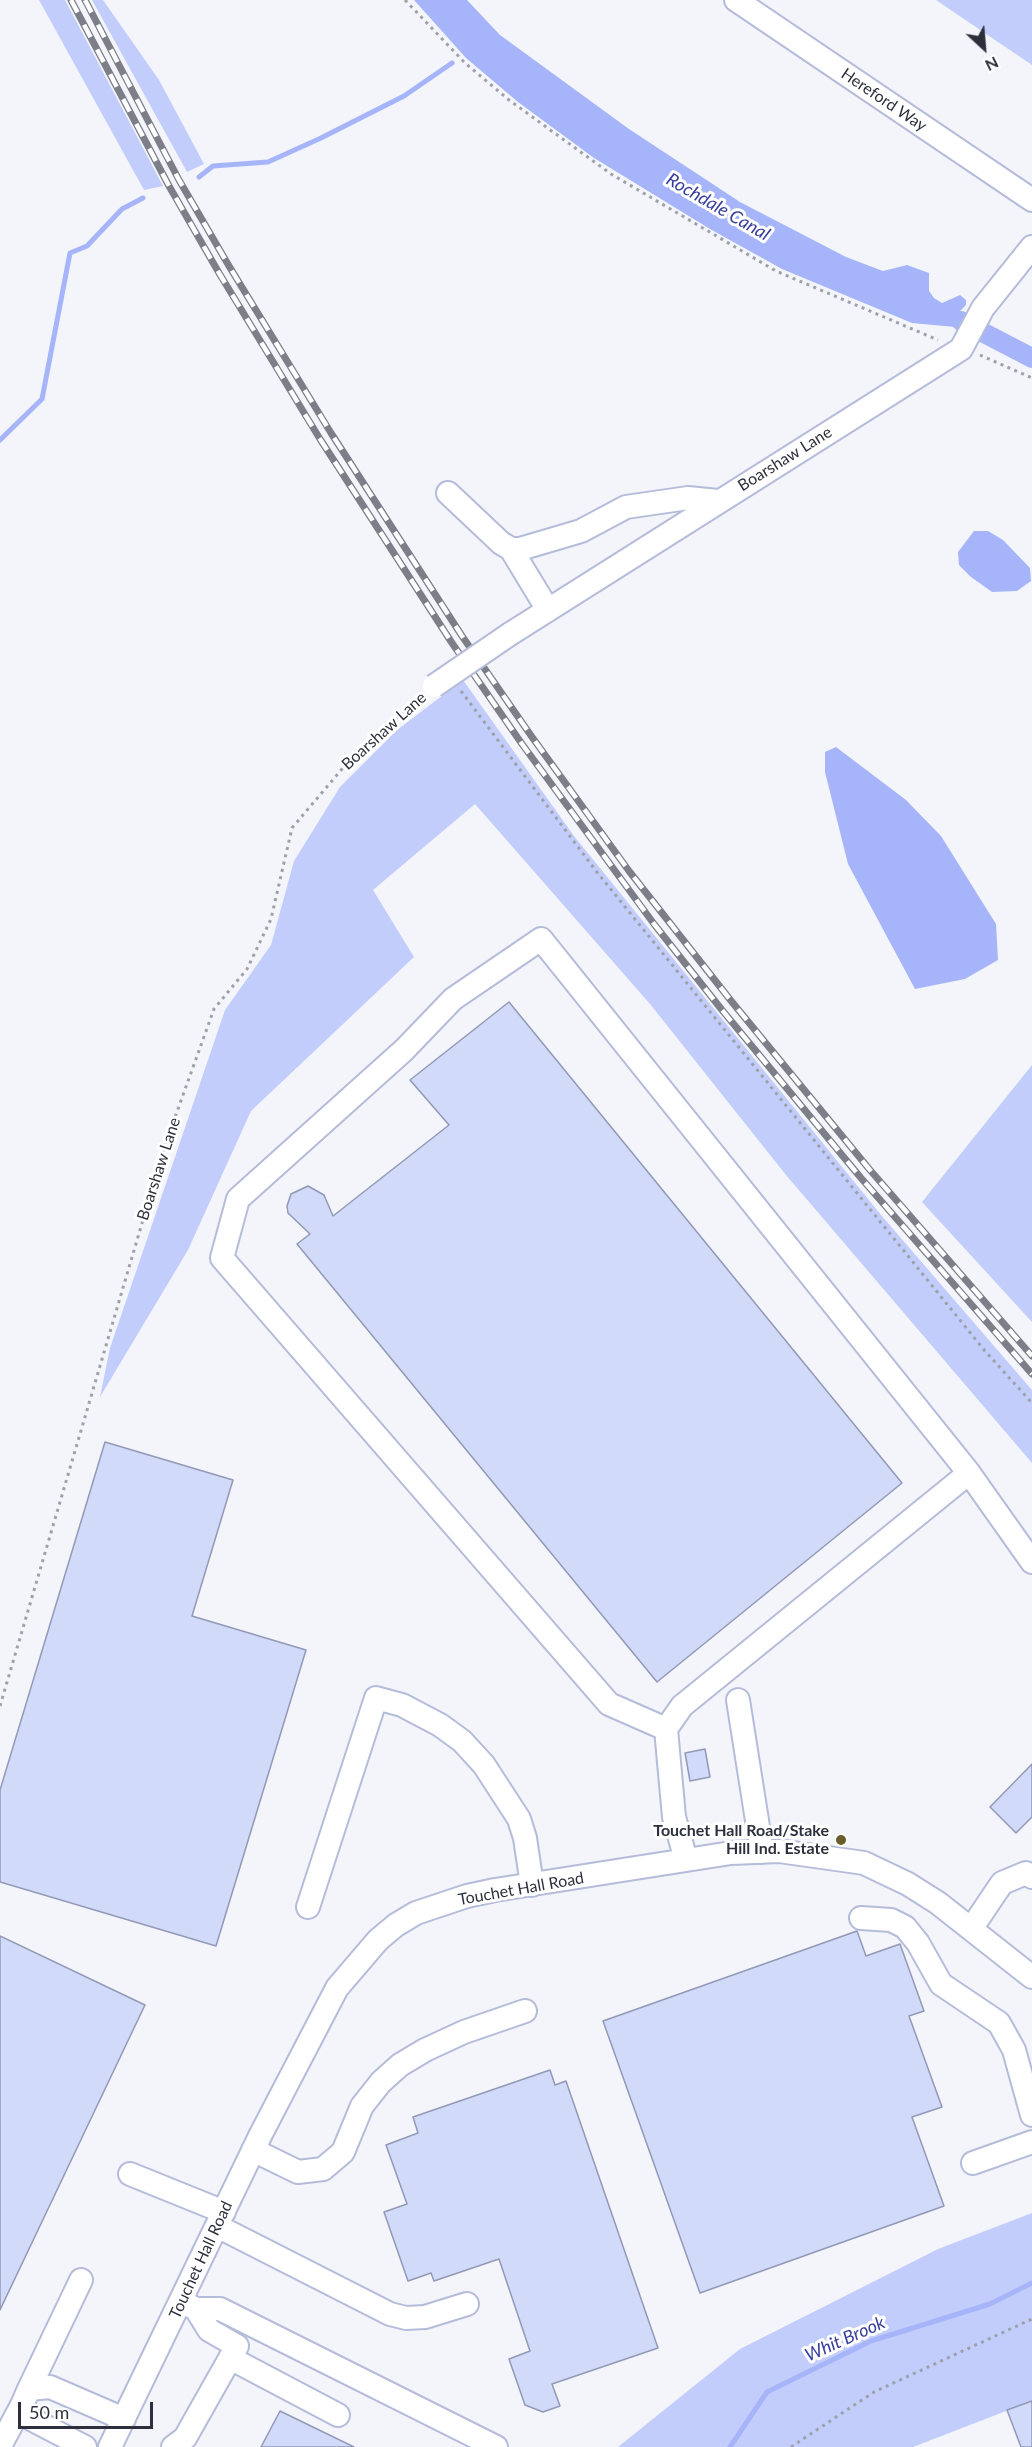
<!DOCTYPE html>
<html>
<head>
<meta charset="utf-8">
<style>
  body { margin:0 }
  #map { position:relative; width:1032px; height:2447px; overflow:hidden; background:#f3f5fb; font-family:Lato,sans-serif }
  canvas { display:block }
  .north { position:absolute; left:954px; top:18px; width:60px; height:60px; -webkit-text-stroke:4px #fff; paint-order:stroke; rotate:154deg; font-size:16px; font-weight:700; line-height:24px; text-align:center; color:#2d303c }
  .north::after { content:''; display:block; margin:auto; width:21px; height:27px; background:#2d303c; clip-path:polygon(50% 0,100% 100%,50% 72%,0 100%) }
  .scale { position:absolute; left:18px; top:2402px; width:135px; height:27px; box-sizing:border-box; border:3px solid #2d303c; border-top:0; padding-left:8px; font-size:18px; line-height:21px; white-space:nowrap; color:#2d303c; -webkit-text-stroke:4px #fff; paint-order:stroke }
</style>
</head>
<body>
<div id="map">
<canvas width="1032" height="2447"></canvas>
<div class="north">N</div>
<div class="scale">50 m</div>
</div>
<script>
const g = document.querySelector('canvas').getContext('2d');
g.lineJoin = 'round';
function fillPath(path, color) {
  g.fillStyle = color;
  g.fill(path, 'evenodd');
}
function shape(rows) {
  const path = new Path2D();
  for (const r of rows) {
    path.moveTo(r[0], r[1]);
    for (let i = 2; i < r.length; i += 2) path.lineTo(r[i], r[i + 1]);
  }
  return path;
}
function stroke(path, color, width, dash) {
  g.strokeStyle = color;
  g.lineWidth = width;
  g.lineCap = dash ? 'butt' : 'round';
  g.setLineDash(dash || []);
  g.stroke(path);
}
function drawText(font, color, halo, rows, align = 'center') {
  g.font = font + ' Lato,sans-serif';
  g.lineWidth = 6;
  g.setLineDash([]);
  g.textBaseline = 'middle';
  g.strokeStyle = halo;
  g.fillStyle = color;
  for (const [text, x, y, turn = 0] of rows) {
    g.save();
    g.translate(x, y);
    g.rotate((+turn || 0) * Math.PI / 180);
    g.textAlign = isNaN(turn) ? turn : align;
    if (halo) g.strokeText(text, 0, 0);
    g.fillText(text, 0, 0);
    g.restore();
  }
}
fillPath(shape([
  [39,0,65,0,163,186,144,190],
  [92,0,103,0,159,80,204,164,187,172],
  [936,0,1032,0,1032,65],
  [463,680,574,836,881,1215,1032,1390,1032,1463,786,1175,650,1004,475,804,373,890,414,957,251,1111,188,1250,100,1397,110,1348,225,1010,271,945,294,861,340,787,397,730],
  [1032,1065,1032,1322,922,1202],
  [1032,2213,1032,2401,913,2447,618,2447,740,2349,938,2249]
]), '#c2cdfc');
fillPath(shape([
  [414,0,467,0,500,35,629,129,740,202,846,257,883,271,907,265,929,273,929,291,934,298,942,303,960,295,966,300,966,305,959,312,969,322,963,332,955,327,912,323,782,269,710,229,594,158,518,102,466,58],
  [974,531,988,531,1003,540,1030,568,1031,581,1017,591,992,592,971,577,959,565,958,552],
  [836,747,906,800,941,836,996,924,998,960,965,979,915,989,848,864,825,772,825,752]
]), '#a6b5f9');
stroke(shape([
  [199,177,213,166,268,162,321,138,404,96,452,63],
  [0,440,42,399,70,253,87,246,122,209,143,198],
  [730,2447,767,2392,871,2341,990,2304,1032,2283]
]), '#a6b5f9', 5);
stroke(shape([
  [961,321,1032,358]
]), '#a6b5f9', 20);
const building = shape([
  [509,1002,902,1483,657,1682,297,1244,310,1234,288,1213,287,1206,291,1194,308,1186,324,1195,333,1216,449,1125,410,1080,509,1002],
  [105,1442,233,1480,192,1616,306,1650,216,1946,0,1882,0,1790,105,1442],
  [705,1749,710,1777,690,1781,685,1753,705,1749],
  [1032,1764,1032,1817,1016,1833,990,1807,1032,1764],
  [857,1931,866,1956,900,1944,924,2011,909,2016,942,2107,912,2117,944,2206,700,2293,603,2021,857,1931],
  [0,1936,145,2005,0,2310,0,1936],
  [550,2070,555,2085,566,2081,658,2348,552,2384,560,2406,543,2412,525,2405,509,2359,530,2351,499,2259,434,2281,431,2273,408,2281,384,2212,407,2204,386,2145,418,2133,413,2117,550,2070],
  [1032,2401,1032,2447,1021,2447,1007,2410,1032,2401],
  [280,2411,354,2447,261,2447,280,2411]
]);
fillPath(building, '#d2daf9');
stroke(building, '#9299b6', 1.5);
const minor = shape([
  [736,0,1032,200],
  [448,493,501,543,511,549,520,549,581,531,626,507,688,498,718,501],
  [511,549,548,610],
  [510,634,961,349,983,308,1032,247],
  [738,1700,762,1852],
  [666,1729,609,1704,222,1258,238,1199,404,1050,453,999,541,939,969,1473,1032,1562],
  [686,1860,674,1817,666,1729,682,1706,969,1473],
  [308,1907,376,1698,402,1705,440,1725,462,1741,484,1765,519,1819,525,1838,532,1885],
  [861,1918,891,1920,905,1927,918,1943,941,1984,999,2023,1014,2050,1032,2115],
  [971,1929,1002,1883,1026,1873,1032,1877],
  [253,2150,298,2172,323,2169,343,2152,362,2106,381,2082,400,2065,425,2050,464,2032,525,2011],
  [973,2163,1032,2142],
  [130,2174,224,2212],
  [217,2226,390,2314,406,2318,425,2317,467,2304],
  [181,2301,196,2309,220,2309,496,2447],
  [230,2358,338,2415],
  [29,2389,81,2280],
  [0,2446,22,2405],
  [85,2447,31,2419,22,2405,29,2389,50,2387,124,2419],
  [110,2447,261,2134,337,1988,378,1940,396,1925,416,1913,467,1896,495,1890,731,1853,779,1851,864,1863,908,1884,938,1903,1032,1977],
  [173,2447,185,2438,237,2346,209,2330,196,2309]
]);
stroke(minor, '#b5bcda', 26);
stroke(shape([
  [405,0,465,63,509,100,611,174,776,271,938,340],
  [980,355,1032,378],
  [461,691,596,871,985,1351,1032,1403],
  [0,1706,165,1145,214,1009,247,969,271,919,292,828,353,756,419,699],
  [791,2447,874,2392,1032,2319]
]), '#9ea1a9', 3, [3, 4.5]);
stroke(minor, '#fff', 22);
const rail = shape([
  [71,0,169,186,219,273,320,439,452,643,522,744,654,924,722,1010,861,1178,1032,1374],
  [85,0,179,180,229,266,331,433,462,636,532,737,629,871,732,1002,870,1170,1032,1356]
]);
stroke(rail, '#7c7f88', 7);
stroke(rail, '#fff', 4.5, [14]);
const minorBridge = shape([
  [434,686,510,634]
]);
stroke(minorBridge, '#b5bcda', 26, []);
stroke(minorBridge, '#fff', 22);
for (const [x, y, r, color] of [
  [841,1840,6,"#6b5d2a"]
]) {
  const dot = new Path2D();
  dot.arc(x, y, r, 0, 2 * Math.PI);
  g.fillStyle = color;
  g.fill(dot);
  stroke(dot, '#fff', 2);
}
drawText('16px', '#2d303c', '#fff', [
  ["Hereford Way",884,100,34],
  ["Boarshaw Lane",785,459,-32],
  ["Boarshaw Lane",384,731,-42],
  ["Boarshaw Lane",159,1169,-72],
  ["Touchet Hall Road",521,1889,-10],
  ["Touchet Hall Road",201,2260,-65]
]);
drawText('bold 16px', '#2d303c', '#fff', [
  ["Touchet Hall Road/Stake",829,1831],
  ["Hill Ind. Estate",829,1849]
], 'right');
drawText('italic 18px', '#363d9c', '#fff', [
  ["Rochdale Canal",718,207,30],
  ["Whit Brook",845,2339,-24]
]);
</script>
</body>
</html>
